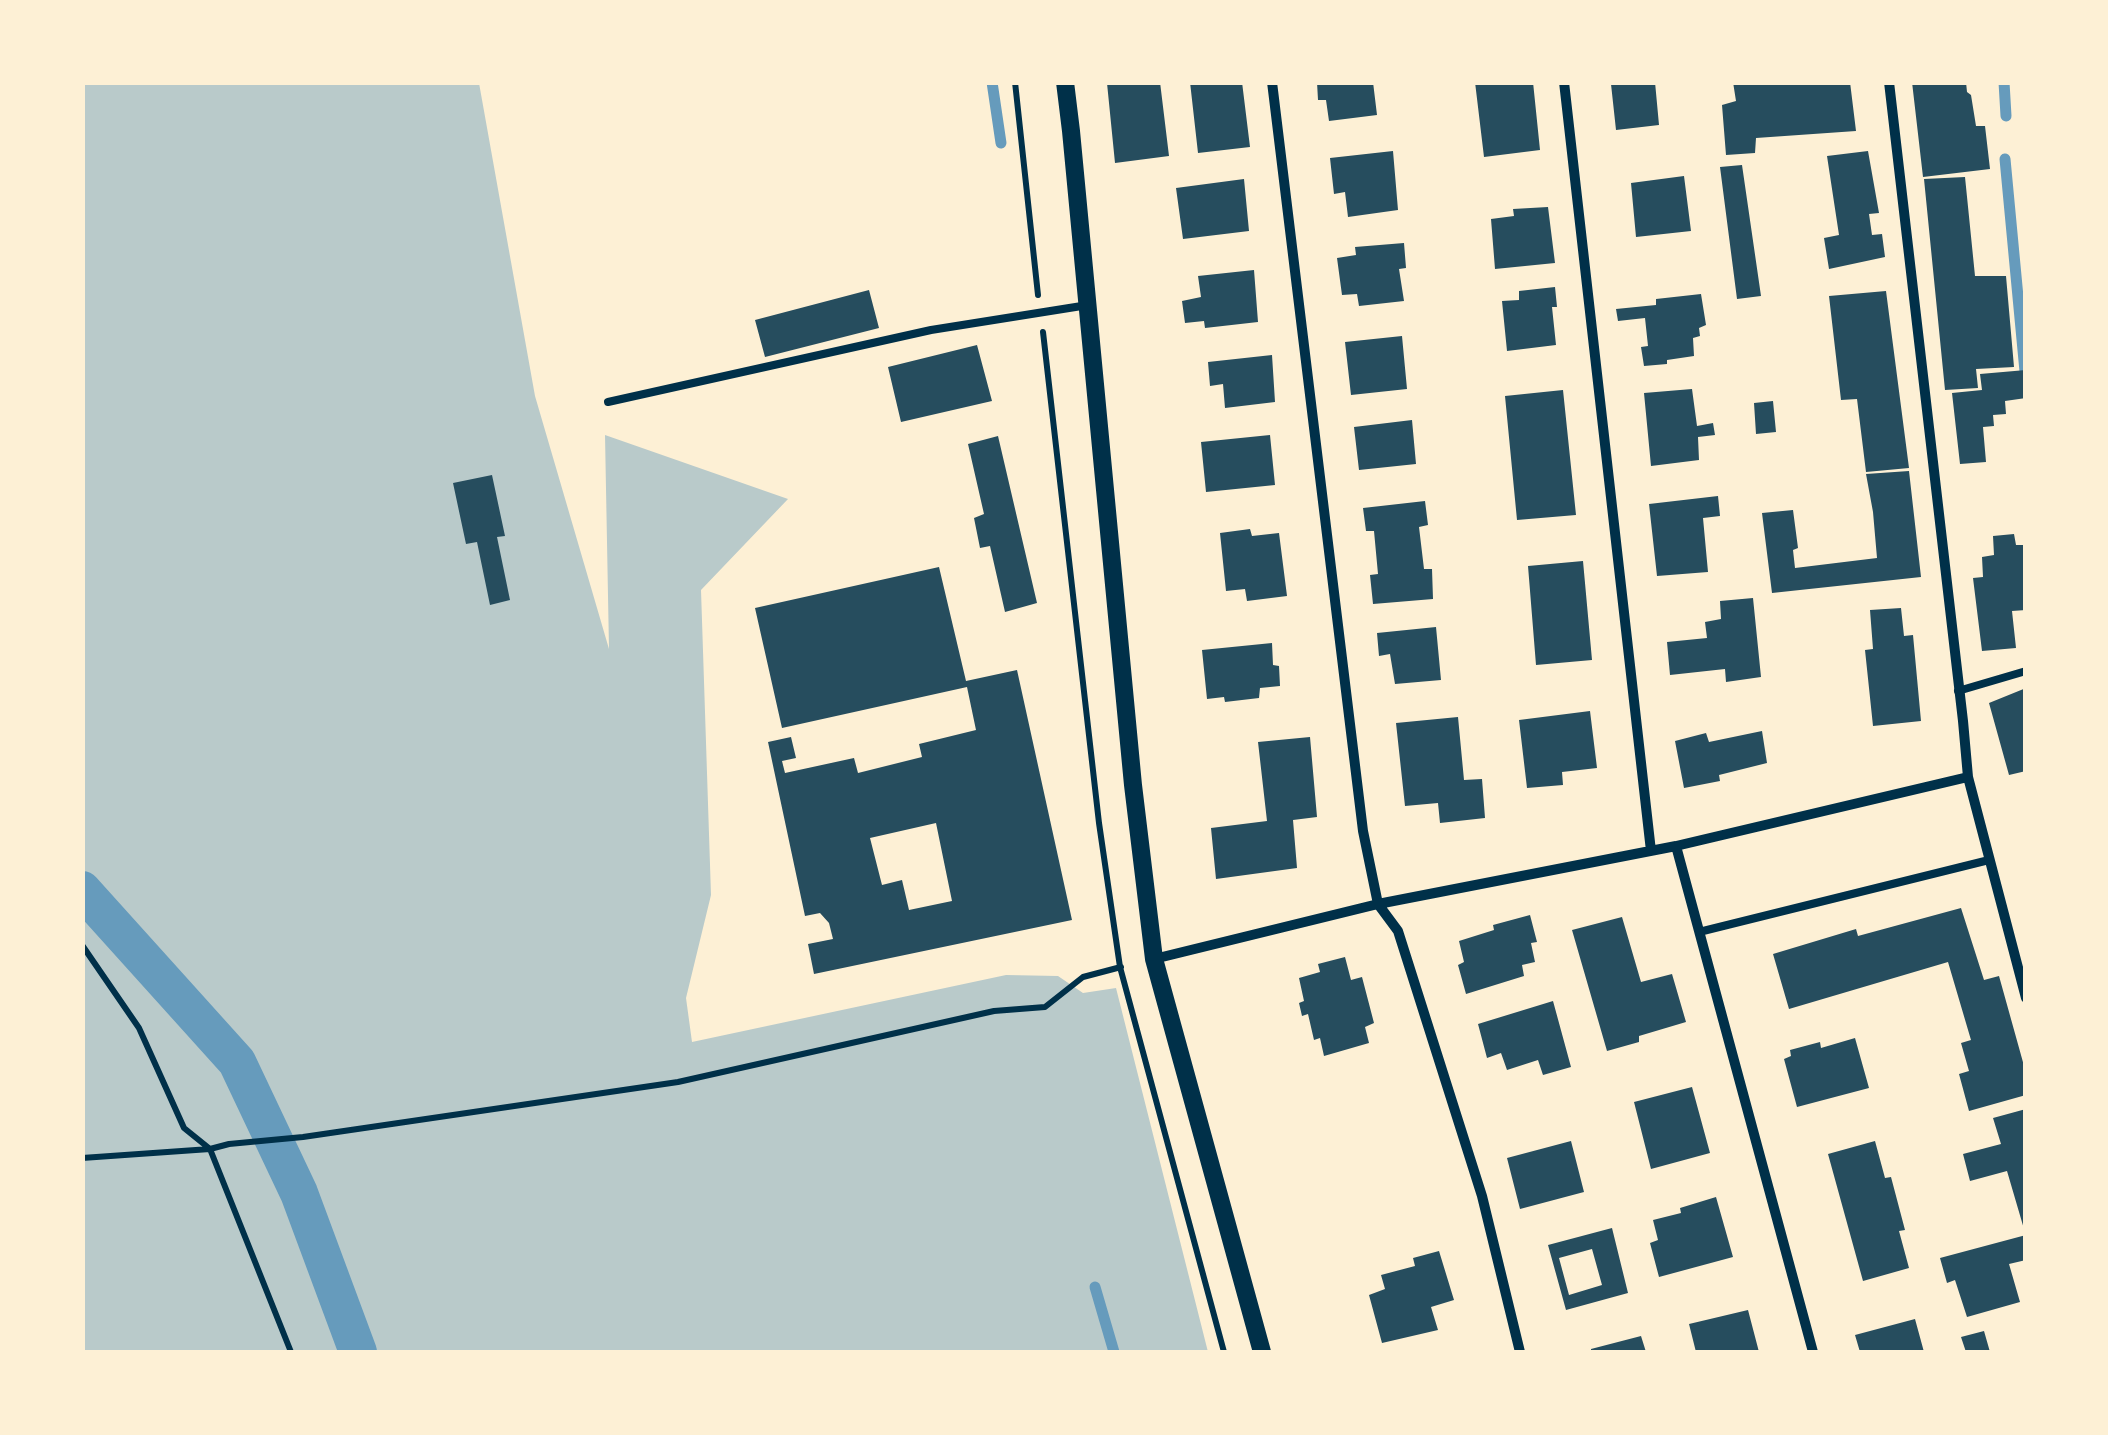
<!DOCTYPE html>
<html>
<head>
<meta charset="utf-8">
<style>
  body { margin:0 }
  #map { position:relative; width:2108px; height:1435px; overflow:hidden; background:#fdf0d5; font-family:"Fira Sans",sans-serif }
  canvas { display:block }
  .frame { position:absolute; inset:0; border:85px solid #fdf0d5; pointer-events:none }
</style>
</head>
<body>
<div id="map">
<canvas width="2108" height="1435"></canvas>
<div class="frame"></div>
</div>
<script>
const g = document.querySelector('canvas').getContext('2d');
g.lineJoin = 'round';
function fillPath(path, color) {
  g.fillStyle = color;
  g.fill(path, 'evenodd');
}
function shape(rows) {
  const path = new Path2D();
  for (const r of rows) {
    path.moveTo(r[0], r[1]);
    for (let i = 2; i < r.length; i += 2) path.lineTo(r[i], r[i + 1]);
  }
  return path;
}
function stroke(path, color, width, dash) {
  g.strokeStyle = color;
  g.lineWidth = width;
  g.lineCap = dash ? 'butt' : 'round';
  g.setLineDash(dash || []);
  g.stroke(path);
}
fillPath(shape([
  [82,83,479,83,535,396,609,649,605,435,788,499,701,590,711,895,686,998,692,1042,1006,975,1058,976,1083,993,1116,988,1208,1352,83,1352]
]), '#b9caca');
stroke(shape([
  [992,82,1001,143],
  [2004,82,2006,116],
  [2005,159,2026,382],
  [1095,1287,1114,1352]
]), '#669bbc', 11);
stroke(shape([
  [82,890,237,1062,299,1193,358,1352]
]), '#669bbc', 38);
fillPath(shape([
  [1113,82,1160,82,1169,156,1115,163,1107,83],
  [1190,82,1242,82,1250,147,1198,153],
  [1317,82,1373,82,1377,115,1329,121,1326,100,1318,100],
  [1475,82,1533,82,1540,150,1484,157],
  [1621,82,1655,82,1659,125,1616,130,1611,84],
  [1733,82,1850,82,1856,131,1756,138,1755,153,1726,155,1722,105,1736,101],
  [1912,82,1966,82,1967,92,1971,95,1976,126,1985,126,1990,169,1923,177],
  [1393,151,1398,210,1348,217,1345,192,1334,194,1330,158],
  [1868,151,1879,213,1869,214,1872,235,1882,234,1885,257,1829,269,1824,238,1839,235,1827,156],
  [1742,165,1761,296,1737,299,1720,167],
  [1684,176,1691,231,1636,237,1631,183],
  [1965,177,1975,276,2006,276,2014,367,1976,369,1978,388,1945,390,1924,179],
  [1244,179,1249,231,1183,239,1176,188],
  [1548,207,1555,263,1495,269,1491,219,1514,216,1513,209],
  [1404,243,1406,268,1399,269,1404,301,1359,306,1357,294,1342,295,1337,258,1356,255,1355,247],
  [1254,270,1258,322,1205,328,1204,321,1185,323,1182,301,1201,297,1198,276],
  [1555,287,1557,307,1552,307,1556,345,1507,351,1502,301,1519,300,1519,291],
  [869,290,879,328,765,357,755,320],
  [1886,291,1909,468,1866,472,1857,399,1841,400,1829,296],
  [1701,294,1706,325,1699,328,1700,336,1693,338,1694,356,1667,360,1667,364,1644,366,1641,347,1648,346,1645,318,1618,321,1616,309,1656,305,1656,299],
  [1402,336,1407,389,1351,395,1345,342],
  [977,345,992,401,901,422,888,367],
  [1272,355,1275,402,1225,408,1223,384,1210,386,1208,362],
  [2026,370,2026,398,2005,401,2006,414,1993,415,1994,426,1983,427,1986,462,1960,464,1952,393,1982,390,1980,374],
  [1692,389,1697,426,1713,423,1715,435,1698,437,1699,460,1651,466,1644,393],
  [1563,390,1576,515,1517,520,1505,396],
  [1773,401,1776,432,1756,434,1754,403],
  [1412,420,1416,464,1359,470,1354,427],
  [1270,435,1275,485,1206,492,1201,442],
  [998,436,1037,603,1005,612,990,546,980,548,974,518,984,514,968,444],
  [1909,471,1921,577,1772,593,1762,513,1793,510,1798,548,1793,550,1795,568,1877,558,1873,512,1866,474],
  [492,475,505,536,497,537,510,600,490,605,477,542,466,544,453,483],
  [1718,496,1720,516,1703,518,1708,572,1657,576,1649,504],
  [1425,501,1428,525,1419,527,1424,569,1432,569,1433,599,1373,604,1370,575,1378,574,1374,531,1366,531,1363,508],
  [1250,529,1252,536,1279,533,1287,596,1247,601,1245,589,1226,591,1220,533],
  [2014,534,2016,545,2026,545,2026,576,2023,576,2026,610,2012,611,2016,648,1982,651,1973,578,1983,577,1982,557,1994,555,1993,536],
  [1583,561,1592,660,1536,665,1528,566],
  [939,567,966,681,1017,670,1072,920,814,974,808,944,833,939,829,923,820,913,805,916,768,742,791,737,796,758,782,761,785,773,854,758,858,773,922,757,919,744,976,730,967,687,782,728,755,608],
  [936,823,952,901,909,910,902,880,882,885,870,838],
  [1753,598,1761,677,1726,682,1725,669,1670,675,1667,642,1707,638,1705,622,1721,619,1720,601],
  [1901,608,1904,636,1913,635,1921,721,1873,726,1865,650,1873,649,1870,610],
  [1436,627,1441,680,1395,684,1390,654,1379,656,1377,633],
  [1272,643,1273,665,1279,666,1280,686,1260,688,1259,698,1225,702,1224,697,1207,699,1202,650],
  [2026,688,2026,771,2009,775,1989,703],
  [1590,711,1597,768,1562,772,1563,785,1527,788,1519,720],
  [1458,717,1464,780,1482,779,1485,818,1440,823,1438,803,1405,806,1396,723],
  [1762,731,1767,763,1719,775,1720,781,1684,788,1675,741,1706,733,1709,742],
  [1310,737,1317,817,1293,820,1297,868,1216,879,1211,828,1267,821,1258,742],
  [1961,908,1984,980,1999,976,2026,1073,2026,1095,1969,1111,1959,1074,1969,1071,1961,1043,1971,1040,1948,962,1789,1009,1773,954,1856,929,1858,936],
  [1530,915,1537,942,1531,943,1535,962,1522,965,1524,976,1466,994,1458,965,1464,962,1459,941,1494,930,1493,925],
  [1622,917,1641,982,1672,974,1686,1022,1639,1036,1639,1042,1607,1051,1572,930],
  [1345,957,1351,980,1362,977,1374,1023,1365,1027,1369,1043,1324,1056,1320,1038,1314,1040,1308,1014,1302,1016,1299,1003,1304,1001,1299,978,1320,972,1318,964],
  [1553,1001,1571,1067,1543,1075,1538,1060,1507,1070,1501,1053,1487,1058,1478,1024],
  [1855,1038,1869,1088,1797,1107,1784,1059,1791,1056,1790,1050,1820,1042,1821,1048],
  [1692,1087,1710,1153,1651,1169,1634,1102],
  [2026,1109,2026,1229,2024,1229,2007,1171,1970,1181,1963,1154,2001,1144,1993,1118],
  [1571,1141,1584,1192,1520,1209,1507,1158],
  [1875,1141,1885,1178,1891,1177,1905,1230,1899,1231,1909,1268,1863,1281,1828,1154],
  [1716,1197,1733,1257,1659,1277,1650,1243,1658,1240,1653,1220,1681,1213,1680,1208],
  [1612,1228,1628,1293,1566,1310,1548,1245],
  [1592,1249,1602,1285,1569,1295,1559,1258],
  [2026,1235,2026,1260,2009,1264,2020,1302,1967,1317,1955,1280,1947,1283,1940,1258],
  [1439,1251,1454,1300,1431,1307,1438,1330,1382,1343,1369,1295,1385,1289,1381,1275,1415,1266,1413,1258],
  [1748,1310,1759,1352,1696,1352,1689,1324],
  [1915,1319,1924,1352,1860,1352,1855,1335],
  [1984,1331,1990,1352,1966,1352,1961,1337],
  [1641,1336,1646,1352,1591,1352,1591,1349]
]), '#264d5e');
stroke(shape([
  [1015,82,1038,295],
  [1043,332,1099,823,1120,967,1224,1352],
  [82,945,139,1028,184,1128,210,1149,291,1352],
  [82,1158,210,1149,229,1144,303,1137,678,1082,994,1011,1045,1007,1083,977,1121,967]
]), '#003049', 6);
stroke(shape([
  [608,402,931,330,1088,305],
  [1958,691,2026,671],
  [1699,932,1989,860]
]), '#003049', 8);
stroke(shape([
  [1272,82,1363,831,1378,904,1398,931,1482,1196,1520,1352],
  [1564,82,1651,851],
  [1889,82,1963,721,1968,777,2026,998],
  [1676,846,1813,1352],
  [1154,959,1378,904,1676,846,1968,777]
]), '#003049', 10);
stroke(shape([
  [1065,82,1071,131,1133,785,1154,959,1262,1352]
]), '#003049', 18);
</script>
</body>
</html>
